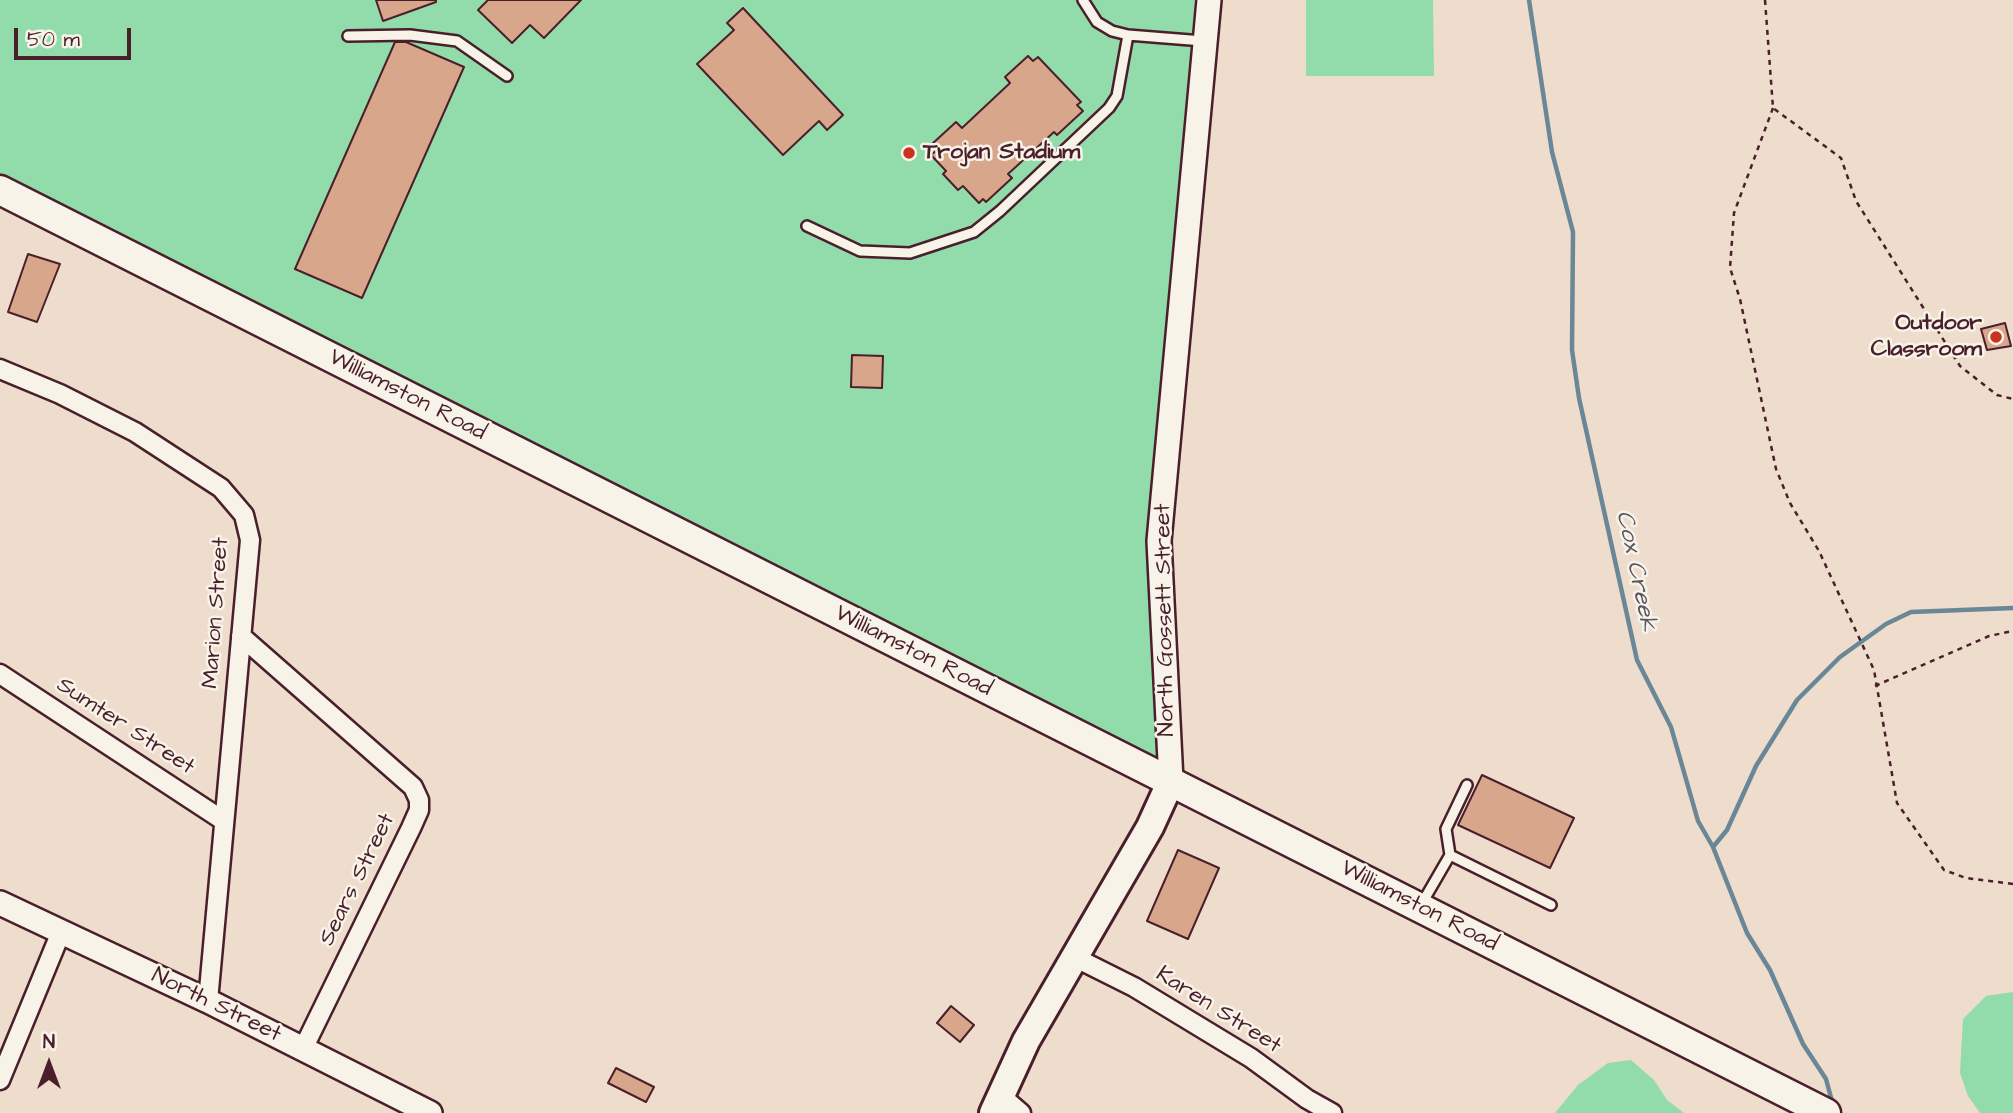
<!DOCTYPE html>
<html>
<head>
<meta charset="utf-8">
<style>
  body { margin:0 }
  #map { position:relative; width:2013px; height:1113px; overflow:hidden; background:#eedccc; font-family:"Architects Daughter",sans-serif }
  canvas { display:block }
  .north { position:absolute; left:14px; top:1029px; width:70px; height:70px; -webkit-text-stroke:5px #f7f3e8; paint-order:stroke; rotate:0deg; font-size:19px; font-weight:700; line-height:28px; text-align:center; color:#4a1f2b }
  .north::after { content:''; display:block; margin:auto; width:24px; height:32px; background:#4a1f2b; clip-path:polygon(50% 0,100% 100%,50% 72%,0 100%) }
  .scale { position:absolute; left:14px; top:28px; width:117px; height:32px; box-sizing:border-box; border:4px solid #4a1f2b; border-top:0; padding-left:9px; font-size:21px; line-height:24px; white-space:nowrap; color:#4a1f2b; -webkit-text-stroke:5px #f7f3e8; paint-order:stroke }
</style>
</head>
<body>
<div id="map">
<canvas width="2013" height="1113"></canvas>
<div class="north">N</div>
<div class="scale">50 m</div>
</div>
<script>
const g = document.querySelector('canvas').getContext('2d');
g.lineJoin = 'round';
function fillPath(path, color) {
  g.fillStyle = color;
  g.fill(path, 'evenodd');
}
function shape(rows) {
  const path = new Path2D();
  for (const r of rows) {
    path.moveTo(r[0], r[1]);
    for (let i = 2; i < r.length; i += 2) path.lineTo(r[i], r[i + 1]);
  }
  return path;
}
function stroke(path, color, width, dash) {
  g.strokeStyle = color;
  g.lineWidth = width;
  g.lineCap = dash ? 'butt' : 'round';
  g.setLineDash(dash || []);
  g.stroke(path);
}
function drawText(font, color, halo, rows, align = 'center') {
  g.font = font + ' "Architects Daughter",sans-serif';
  g.lineWidth = 5;
  g.setLineDash([]);
  g.textBaseline = 'middle';
  g.strokeStyle = halo;
  g.fillStyle = color;
  for (const [text, x, y, turn = 0] of rows) {
    g.save();
    g.translate(x, y);
    g.rotate((+turn || 0) * Math.PI / 180);
    g.textAlign = isNaN(turn) ? turn : align;
    if (halo) g.strokeText(text, 0, 0);
    g.fillText(text, 0, 0);
    g.restore();
  }
}
fillPath(shape([
  [0,0,1195,0,1147,526,1171,781,0,190],
  [1306,0,1433,0,1434,76,1306,76],
  [2013,992,2013,1113,1980,1113,1968,1096,1960,1073,1963,1019,1986,996],
  [1631,1060,1654,1080,1667,1100,1684,1113,1555,1113,1578,1085,1608,1063]
]), '#92dcac');
stroke(shape([
  [1529,0,1552,152,1573,232,1572,350,1579,398,1637,660,1671,727,1698,821,1713,847,1747,933,1770,970,1803,1044,1826,1079,1833,1105],
  [1713,847,1727,830,1756,766,1797,700,1840,657,1886,624,1911,612,2013,608]
]), '#6a8797', 4.5);
const building = shape([
  [376,0,436,0,436,2,383,21,376,0],
  [488,0,581,0,544,38,530,25,512,43,478,10,488,0],
  [743,8,843,115,827,130,819,121,783,155,697,64,734,30,727,23,743,8],
  [395,42,406,42,464,67,362,298,295,269,395,42],
  [1028,56,1033,61,1038,57,1081,102,1077,105,1083,111,1057,135,1054,132,1008,174,1012,178,986,202,983,199,979,203,963,186,958,190,943,174,946,171,931,155,937,150,932,144,956,122,962,128,1010,83,1005,77,1028,56],
  [28,254,60,264,37,322,8,312,28,254],
  [2005,323,2011,346,1987,350,1981,329,2005,323],
  [852,355,883,356,882,388,851,387,852,355],
  [1482,775,1574,818,1550,868,1458,825,1482,775],
  [1178,850,1219,868,1188,939,1147,921,1178,850],
  [951,1006,974,1025,960,1042,937,1023,951,1006],
  [616,1068,654,1087,646,1102,608,1083,616,1068]
]);
fillPath(building, '#d8a78b');
stroke(building, '#4a1f2b', 2);
const service = shape([
  [1128,35,1203,41],
  [348,36,410,35,457,41,507,76],
  [807,226,860,251,910,253,974,232,1000,211,1109,108,1117,96,1128,35,1112,31,1097,22,1083,0],
  [1450,855,1446,829,1467,785],
  [1421,905,1450,855,1551,905]
]);
const minor = shape([
  [0,369,60,394,135,432,221,488,244,515,250,540,208,1001],
  [241,636,413,787,419,800,419,810,411,828,303,1049],
  [0,674,224,821],
  [1074,957,1134,987,1251,1058,1307,1099,1332,1113],
  [0,1080,61,932],
  [999,1094,1021,1113]
]);
const tertiary = shape([
  [1171,781,1159,541,1209,0],
  [0,903,208,1001,430,1113]
]);
const secondary = shape([
  [993,1113,1026,1041,1150,827,1171,781]
]);
const primary = shape([
  [0,190,1826,1113]
]);
stroke(service, '#4a1f2b', 14);
stroke(minor, '#4a1f2b', 23);
stroke(tertiary, '#4a1f2b', 28);
stroke(secondary, '#4a1f2b', 32);
stroke(primary, '#4a1f2b', 33);
stroke(shape([
  [1765,0,1773,108,1841,158,1856,201,1960,366,1997,395,2013,399],
  [1773,108,1734,213,1730,268,1740,299,1776,469,1790,503,1819,551,1874,670,1897,803,1944,870,1966,878,2013,884],
  [1875,686,1989,636,2013,631]
]), '#4a1f2b', 2.5, [5, 5]);
stroke(service, '#f7f3e8', 9);
stroke(minor, '#f7f3e8', 18);
stroke(tertiary, '#f7f3e8', 23);
stroke(secondary, '#f7f3e8', 26);
stroke(primary, '#f7f3e8', 28);
for (const [x, y, r, color] of [
  [909,153,7,"#c8321e"],
  [1996,337,7,"#c8321e"]
]) {
  const dot = new Path2D();
  dot.arc(x, y, r, 0, 2 * Math.PI);
  g.fillStyle = color;
  g.fill(dot);
  stroke(dot, '#f7f3e8', 2.5);
}
drawText('bold 23px', '#4a1f2b', '#f7f3e8', [
  ["Trojan Stadium",923,153],
  ["Outdoor",1982,324,"right"],
  ["Classroom",1982,350,"right"]
], 'left');
drawText('23px', '#4a1f2b', '#f7f3e8', [
  ["Williamston Road",407,396,27],
  ["Marion Street",217,613,-86],
  ["North Gossett Street",1166,620,-91],
  ["Williamston Road",913,652,27],
  ["Sumter Street",125,727,33],
  ["Sears Street",358,880,-64],
  ["Williamston Road",1419,907,27],
  ["North Street",216,1006,26],
  ["Karen Street",1218,1011,32]
]);
drawText('italic 24px', '#5a5361', '#f7f3e8', [
  ["Cox Creek",1635,571,78]
]);
</script>
</body>
</html>
